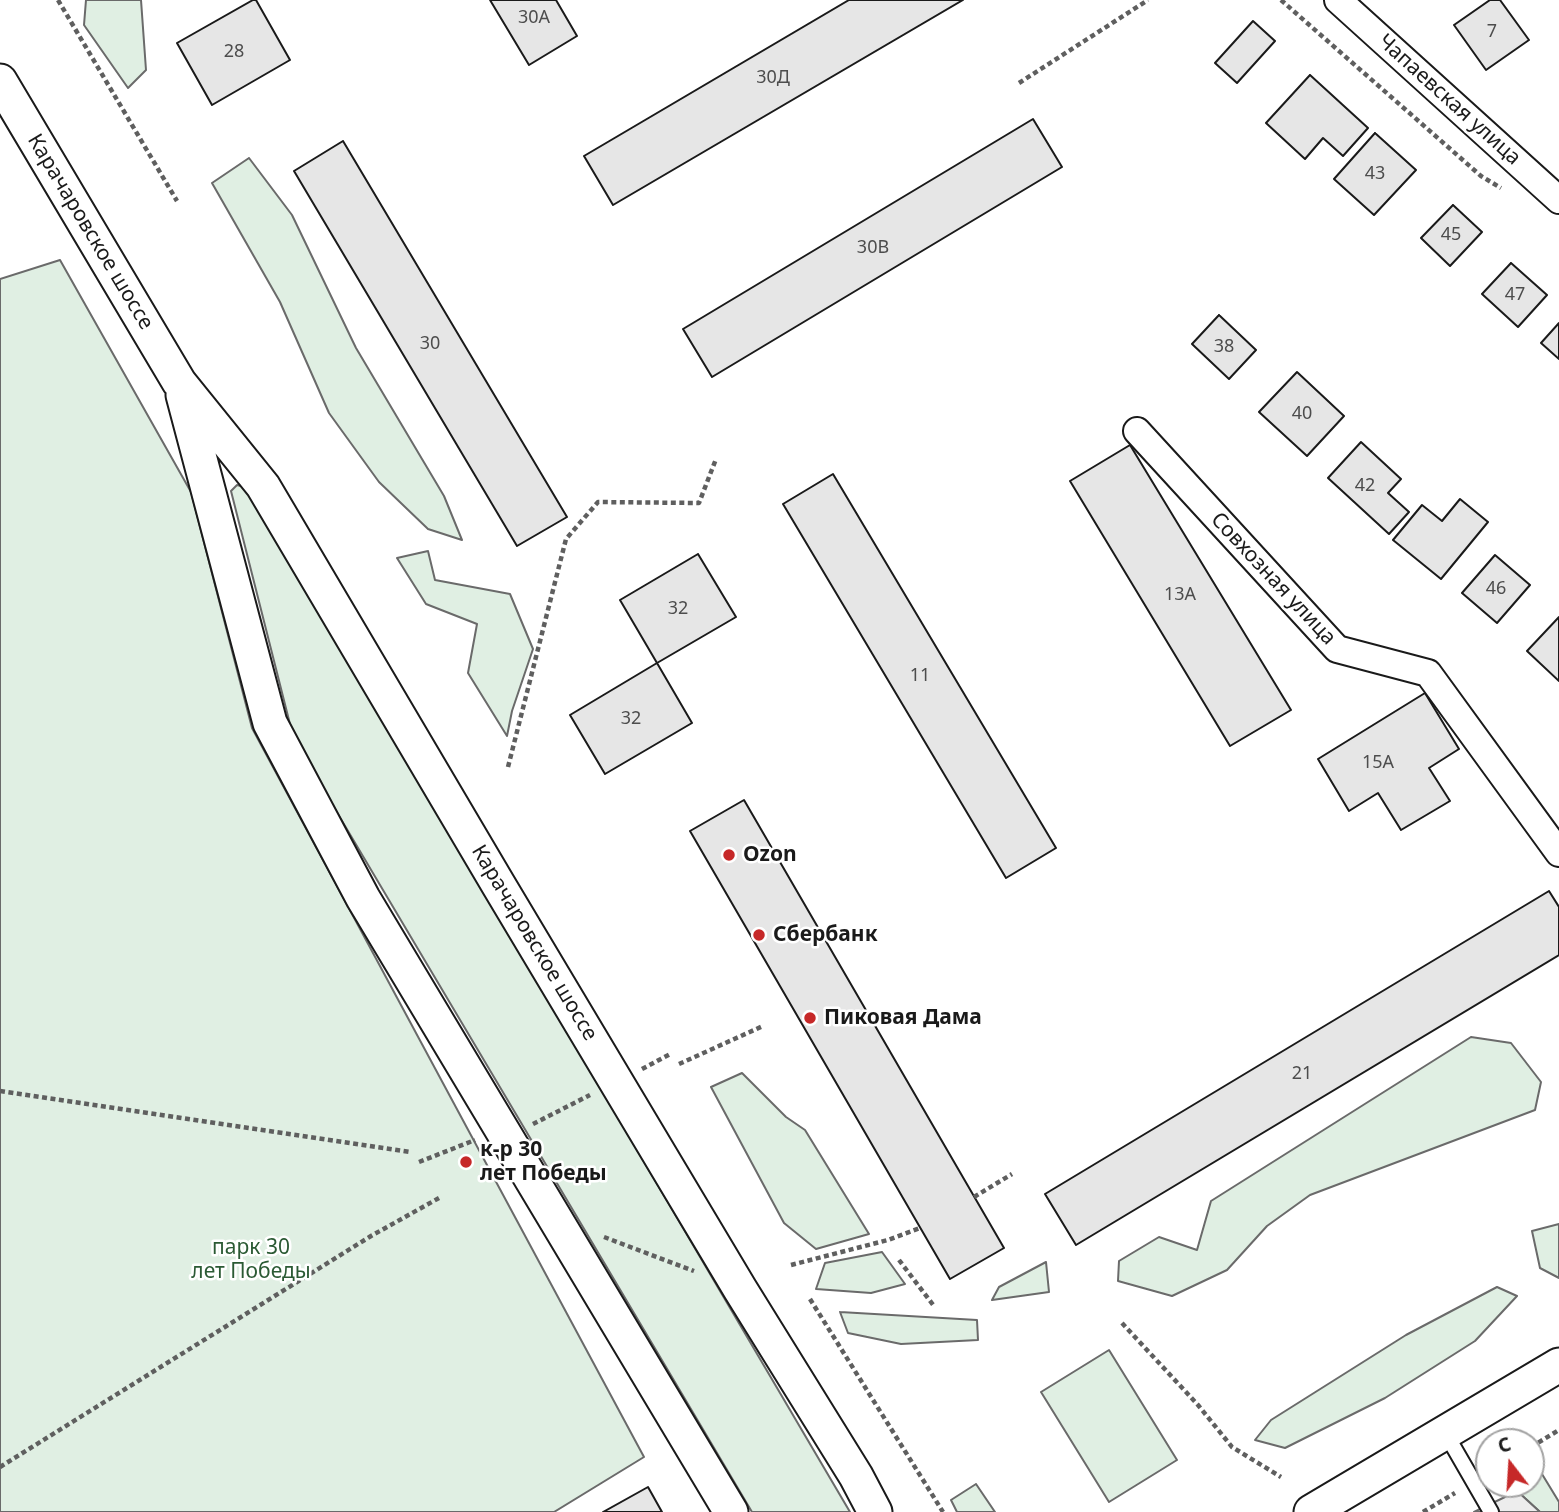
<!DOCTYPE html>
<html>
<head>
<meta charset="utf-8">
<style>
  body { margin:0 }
  #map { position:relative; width:1559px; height:1512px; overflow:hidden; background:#fff; font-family:"Noto Sans",sans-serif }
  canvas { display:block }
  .north { position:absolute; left:1475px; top:1428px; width:70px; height:70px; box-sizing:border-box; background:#fff; border:2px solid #a3a3a3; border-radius:50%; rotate:343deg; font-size:19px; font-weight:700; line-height:28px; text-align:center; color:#1a1a1a }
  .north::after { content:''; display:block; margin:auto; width:24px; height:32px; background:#c62828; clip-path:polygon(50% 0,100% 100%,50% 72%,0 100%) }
</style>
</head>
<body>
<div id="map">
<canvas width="1559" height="1512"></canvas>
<div class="north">С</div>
</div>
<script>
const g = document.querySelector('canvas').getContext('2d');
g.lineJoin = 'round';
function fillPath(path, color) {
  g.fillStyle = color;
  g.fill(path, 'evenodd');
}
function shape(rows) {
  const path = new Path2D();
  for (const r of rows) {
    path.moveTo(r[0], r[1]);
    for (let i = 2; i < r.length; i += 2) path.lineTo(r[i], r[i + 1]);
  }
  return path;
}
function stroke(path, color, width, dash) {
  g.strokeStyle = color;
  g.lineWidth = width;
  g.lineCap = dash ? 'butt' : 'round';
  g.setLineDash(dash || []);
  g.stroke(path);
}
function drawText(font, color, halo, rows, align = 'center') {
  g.font = font + ' "Noto Sans",sans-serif';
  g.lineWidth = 5;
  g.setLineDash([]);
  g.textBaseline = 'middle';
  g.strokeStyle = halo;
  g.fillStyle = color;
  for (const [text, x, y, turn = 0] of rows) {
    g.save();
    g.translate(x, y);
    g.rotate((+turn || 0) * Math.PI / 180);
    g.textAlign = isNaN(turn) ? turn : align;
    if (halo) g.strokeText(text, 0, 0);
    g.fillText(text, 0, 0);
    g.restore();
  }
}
const green = shape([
  [86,0,141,0,146,70,128,88,84,25,86,0],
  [249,158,292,215,356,348,444,496,462,540,428,529,379,482,329,413,280,302,212,183,249,158],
  [60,260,191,492,252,728,644,1457,554,1512,0,1512,0,279,60,260],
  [237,485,248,488,850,1512,752,1512,294,740,231,491,237,485],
  [428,551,435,580,510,594,533,649,512,711,507,736,468,673,477,624,426,604,397,558,428,551],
  [1471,1037,1511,1043,1541,1082,1535,1110,1310,1195,1267,1226,1227,1270,1172,1296,1118,1281,1119,1261,1159,1237,1197,1250,1211,1201,1471,1037],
  [742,1073,786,1117,805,1130,869,1234,816,1249,784,1223,711,1087,742,1073],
  [1559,1224,1559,1278,1540,1268,1532,1231,1559,1224],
  [882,1252,905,1284,871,1293,816,1289,825,1263,882,1252],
  [1046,1262,1049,1292,992,1300,999,1287,1046,1262],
  [1497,1287,1517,1296,1475,1341,1385,1398,1285,1448,1255,1440,1271,1420,1406,1335,1497,1287],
  [840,1312,977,1320,978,1340,901,1344,848,1333,840,1312],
  [1109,1350,1177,1460,1109,1502,1041,1392,1109,1350],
  [1531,1456,1559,1502,1559,1512,1540,1512,1516,1490,1505,1497,1497,1484,1531,1484,1531,1456],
  [976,1484,995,1512,957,1512,951,1500,976,1484]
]);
fillPath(green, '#e0efe3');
stroke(green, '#6a6a6a', 2);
const parking = shape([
  [1516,1490,1540,1512,1474,1512,1505,1497,1516,1490]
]);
fillPath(parking, '#ededed');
stroke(parking, '#6a6a6a', 2);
const building = shape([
  [253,0,256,0,290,60,212,105,177,43,253,0],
  [490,0,556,0,577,36,529,65,490,0],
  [849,0,963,0,613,205,584,156,849,0],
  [1490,0,1500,0,1529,40,1486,70,1454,25,1490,0],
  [1253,21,1275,41,1237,83,1215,63,1253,21],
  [1310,75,1368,128,1343,156,1323,138,1305,159,1266,123,1310,75],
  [1033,119,1062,167,712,377,683,329,1033,119],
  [1375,133,1416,170,1374,215,1334,179,1375,133],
  [343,141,567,517,517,546,294,171,343,141],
  [1453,205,1482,232,1450,266,1421,238,1453,205],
  [1511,263,1547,295,1518,327,1482,294,1511,263],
  [1219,315,1256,350,1229,379,1192,344,1219,315],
  [1559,323,1559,359,1541,343,1559,323],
  [1297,372,1344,416,1307,456,1259,412,1297,372],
  [1361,442,1401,479,1388,493,1409,512,1389,534,1328,478,1361,442],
  [1130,445,1291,710,1230,746,1070,481,1130,445],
  [833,474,1056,848,1006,878,783,504,833,474],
  [1460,499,1488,522,1441,579,1393,540,1422,505,1442,521,1460,499],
  [698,554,736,617,657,663,620,600,698,554],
  [1495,555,1530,585,1497,623,1462,593,1495,555],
  [1559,617,1559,681,1527,651,1559,617],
  [657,663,692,723,605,774,570,715,657,663],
  [1425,693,1459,749,1429,768,1450,801,1401,830,1378,793,1349,811,1318,759,1425,693],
  [744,800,1004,1248,950,1279,690,831,744,800],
  [1549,891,1559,907,1559,955,1076,1245,1045,1194,1549,891],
  [648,1487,662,1512,603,1512,648,1487]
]);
fillPath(building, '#e6e6e6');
stroke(building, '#1a1a1a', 2);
const service = shape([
  [1446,1434,1491,1512]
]);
const minor = shape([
  [1338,0,1559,200],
  [1137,431,1337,649,1428,673,1559,853]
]);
const tertiary = shape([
  [0,81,179,382,263,486,498,884,740,1289,856,1476,875,1512],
  [183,395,270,723,363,898,731,1512],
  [1311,1512,1559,1365]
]);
stroke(service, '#1a1a1a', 18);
stroke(minor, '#1a1a1a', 30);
stroke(tertiary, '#1a1a1a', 37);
stroke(shape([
  [58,0,177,201],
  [1281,0,1481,176,1501,188],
  [1019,83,1148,0],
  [508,767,566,539,598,502,699,503,716,459],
  [679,1064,763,1026],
  [642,1069,672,1053],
  [0,1091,410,1152],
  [533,1124,590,1095],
  [419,1162,475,1140],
  [974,1197,1012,1174],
  [604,1237,694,1271],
  [899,1260,934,1306],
  [791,1265,888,1240,920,1228],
  [810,1299,943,1512],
  [1122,1323,1198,1405,1232,1447,1281,1477],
  [1531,1447,1559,1430],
  [0,1467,371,1236,439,1198],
  [1423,1512,1455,1493]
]), '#5f5f5f', 4.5, [5, 3.5]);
stroke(service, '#fff', 14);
stroke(minor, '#fff', 26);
stroke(tertiary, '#fff', 33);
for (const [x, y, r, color] of [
  [729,855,7,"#c62828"],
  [759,935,7,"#c62828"],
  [810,1018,7,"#c62828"],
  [466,1162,7,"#c62828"]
]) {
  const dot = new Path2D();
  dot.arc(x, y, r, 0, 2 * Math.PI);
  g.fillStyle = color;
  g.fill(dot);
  stroke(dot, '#fff', 2.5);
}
drawText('18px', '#4d4d4d', null, [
  ["30А",534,18],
  ["7",1492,32],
  ["28",234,52],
  ["30Д",773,78],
  ["43",1375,174],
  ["45",1451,235],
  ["30В",873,248],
  ["47",1515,295],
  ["30",430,344],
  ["38",1224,347],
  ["40",1302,414],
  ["42",1365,486],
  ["46",1496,589],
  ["13А",1180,595],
  ["32",678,609],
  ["11",920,676],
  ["32",631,719],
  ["15А",1378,763],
  ["21",1302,1074]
]);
drawText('21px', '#1a1a1a', '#fff', [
  ["Чапаевская улица",1449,100,42],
  ["Карачаровское шоссе",90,232,59],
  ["Совхозная улица",1273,579,47],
  ["Карачаровское шоссе",534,943,59]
]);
drawText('bold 21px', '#1a1a1a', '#fff', [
  ["Ozon",743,855],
  ["Сбербанк",773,935],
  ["Пиковая Дама",824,1018],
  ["к-р 30",480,1150],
  ["лет Победы",480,1174]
], 'left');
drawText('21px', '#2b5a34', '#fff', [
  ["парк 30",251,1248],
  ["лет Победы",251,1272]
]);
</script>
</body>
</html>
